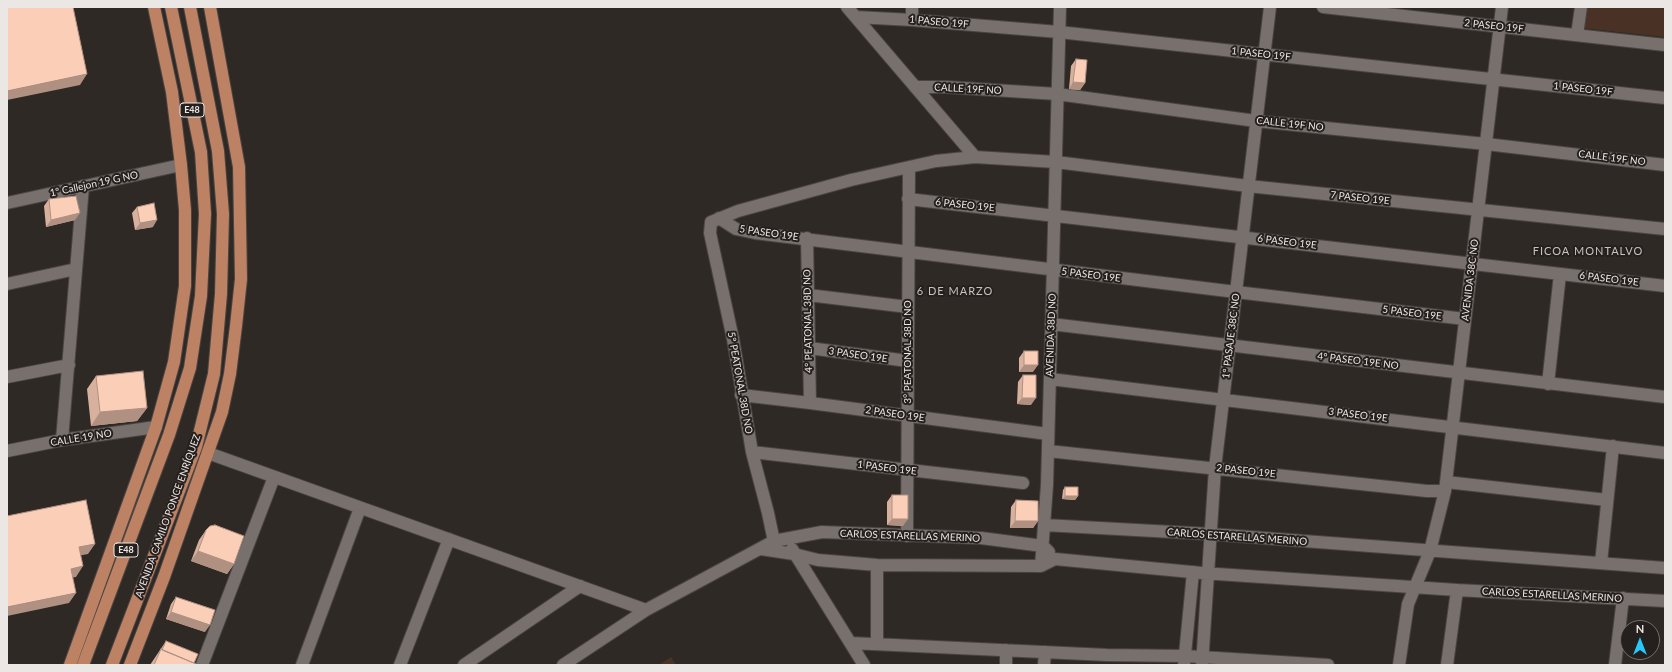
<!DOCTYPE html>
<html>
<head>
<meta charset="utf-8">
<style>
  body { margin:0 }
  #map { position:relative; width:1672px; height:672px; overflow:hidden; background:#2f2926; font-family:Lato,sans-serif }
  canvas { display:block }
  .frame { position:absolute; inset:0; border:8px solid #ebe7e5; pointer-events:none }
  .north { position:absolute; left:1620px; top:620px; width:40px; height:40px; box-sizing:border-box; background:#251f1d; border:1px solid #746f6d; border-radius:50%; rotate:0deg; font-size:11px; font-weight:700; line-height:16px; text-align:center; color:#ebe7e5 }
  .north::after { content:''; display:block; margin:auto; width:14px; height:18px; background:#26c9fe; clip-path:polygon(50% 0,100% 100%,50% 72%,0 100%) }
</style>
</head>
<body>
<div id="map">
<canvas width="1672" height="672"></canvas>
<div class="frame"></div>
<div class="north">N</div>
</div>
<script>
const g = document.querySelector('canvas').getContext('2d');
g.lineJoin = 'round';
function fillPath(path, color) {
  g.fillStyle = color;
  g.fill(path, 'evenodd');
}
function shape(rows) {
  const path = new Path2D();
  for (const r of rows) {
    path.moveTo(r[0], r[1]);
    for (let i = 2; i < r.length; i += 2) path.lineTo(r[i], r[i + 1]);
  }
  return path;
}
function stroke(path, color, width, dash) {
  g.strokeStyle = color;
  g.lineWidth = width;
  g.lineCap = dash ? 'butt' : 'round';
  g.setLineDash(dash || []);
  g.stroke(path);
}
function drawText(font, color, halo, rows, align = 'center') {
  g.font = font + ' Lato,sans-serif';
  g.lineWidth = 4;
  g.setLineDash([]);
  g.textBaseline = 'middle';
  g.strokeStyle = halo;
  g.fillStyle = color;
  for (const [text, x, y, turn = 0] of rows) {
    g.save();
    g.translate(x, y);
    g.rotate((+turn || 0) * Math.PI / 180);
    g.textAlign = isNaN(turn) ? turn : align;
    if (halo) g.strokeText(text, 0, 0);
    g.fillText(text, 0, 0);
    g.restore();
  }
}
fillPath(shape([
  [1585,7,1665,7,1665,37,1582,28],
  [671,657,676,665,659,665]
]), '#4a3125');
const minor = shape([
  [847,7,975,157],
  [1323,7,1665,45],
  [856,17,912,20,1059,32,1665,98],
  [912,20,912,7],
  [1577,35,1581,7],
  [915,87,946,87,1057,94,1256,121,1486,144,1665,165],
  [908,199,1665,286],
  [7,203,181,165],
  [719,218,736,229,755,233,1236,292,1465,319],
  [807,238,810,403],
  [7,284,76,269],
  [808,295,908,307],
  [1051,324,1665,397],
  [809,348,908,361],
  [7,377,69,365],
  [1050,379,1665,453],
  [1548,384,1560,274],
  [741,395,810,403,1048,434],
  [62,440,83,186],
  [7,451,62,440,156,427],
  [1048,451,1427,491,1445,491],
  [752,452,1023,483],
  [208,453,646,610],
  [1446,482,1607,500],
  [1044,525,1210,534,1665,568],
  [907,536,909,167],
  [761,549,794,554,818,560,877,565,1041,566,1055,559,1202,573,1457,590,1665,601],
  [792,549,864,665],
  [776,551,768,513,752,452,733,339,710,233,711,222,738,211,851,180,936,161,975,157,1056,162,1248,186,1665,229],
  [1601,563,1613,446],
  [1041,566,1047,485,1060,7],
  [851,643,1107,655,1185,656,1328,665],
  [877,644,877,565],
  [202,665,274,477],
  [302,665,360,508],
  [400,665,449,539],
  [464,665,580,586],
  [563,665,646,610,774,541,822,532,981,538,1043,546,1049,552],
  [1006,665,1006,650],
  [1044,665,1045,652],
  [1184,665,1193,572],
  [1202,665,1215,468,1270,7],
  [1399,665,1408,604,1430,551,1445,491,1502,7],
  [1447,665,1457,590],
  [1615,665,1623,598]
]);
const major = shape([
  [70,665,156,427,174,362,185,286,185,210,181,165,172,92,154,7],
  [83,665,169,435,190,368,201,296,205,214,201,152,171,7],
  [112,665,196,447,214,374,221,294,223,214,218,151,190,7],
  [130,665,164,577,222,412,230,374,236,326,241,279,239,167,210,7]
]);
stroke(minor, '#4a4542', 14);
stroke(major, '#4a4542', 14);
stroke(minor, '#77706d', 12);
stroke(major, '#bd8163', 12);
fillPath(shape([
  [1076,59,1085,83,1080,90,1069,89,1071,66],
  [49,199,75,220,46,227,44,206],
  [137,207,153,227,135,230,132,213],
  [1024,351,1033,372,1019,372,1019,358],
  [1023,375,1031,405,1017,404,1018,382],
  [96,376,147,408,137,421,91,426,87,389],
  [1065,487,1078,496,1075,500,1062,499,1063,490],
  [892,495,903,526,887,525,887,502],
  [1016,500,1038,521,1033,528,1010,528,1011,507],
  [206,530,234,564,227,574,191,561,199,540],
  [176,597,205,632,166,619,171,604],
  [166,641,194,663,196,665,150,665]
]), '#d8b19e');
fillPath(shape([
  [87,74,80,85,7,100,7,91],
  [1073,82,1085,83,1080,90,1069,89],
  [80,213,75,220,46,227,51,220],
  [157,220,153,227,135,230,140,223],
  [1024,365,1038,365,1033,372,1019,372],
  [1022,398,1036,398,1031,405,1017,404],
  [147,408,137,421,91,426,100,412],
  [1065,496,1078,496,1075,500,1062,499],
  [892,519,908,519,903,526,887,525],
  [1015,521,1038,521,1033,528,1010,528],
  [95,544,88,554,72,557,79,547],
  [198,551,234,564,227,574,191,561],
  [83,566,76,577,64,579,71,569],
  [76,593,69,603,7,616,7,607],
  [171,612,210,625,205,632,166,619]
]), '#b09081');
const building = shape([
  [7,7,73,7,87,74,7,91,7,7],
  [1076,59,1087,60,1085,83,1073,82,1076,59],
  [76,196,80,213,51,220,49,199,76,196],
  [154,203,157,220,140,223,137,207,154,203],
  [1024,351,1038,351,1038,365,1024,365,1024,351],
  [143,371,147,408,100,412,96,376,143,371],
  [1023,375,1036,375,1036,398,1022,398,1023,375],
  [1065,487,1078,487,1078,496,1065,496,1065,487],
  [892,495,908,495,908,519,892,519,892,495],
  [86,500,95,544,79,547,83,566,71,569,76,593,7,607,7,516,86,500],
  [1016,500,1038,501,1038,521,1015,521,1016,500],
  [215,525,244,536,234,564,198,551,206,530,210,526,215,525],
  [176,597,215,610,210,625,171,612,176,597],
  [166,641,198,654,194,663,162,650,166,641],
  [161,649,196,664,196,665,154,665,161,649]
]);
fillPath(building, '#fbceb8');
stroke(building, '#b09081', 1);
for (const [x, y, w] of [
  [192,110,24],
  [126,550,24]
]) {
  const box = new Path2D();
  box.roundRect(x - w / 2, y - 7, w, 14, 3);
  g.fillStyle = '#251f1d';
  g.fill(box);
  stroke(box, '#ebe7e5', 1);
}
drawText('bold 9px', '#ebe7e5', null, [
  ["E48",192,110],
  ["E48",126,550]
]);
drawText('10px', '#ebe7e5', '#251f1d', [
  ["1 PASEO 19F",939,22,5],
  ["2 PASEO 19F",1494,26,6],
  ["1 PASEO 19F",1261,54,6],
  ["CALLE 19F NO",968,89,3],
  ["1 PASEO 19F",1583,89,6],
  ["CALLE 19F NO",1290,124,6],
  ["CALLE 19F NO",1612,158,7],
  ["1º Callejon 19 G NO",94,184,-12],
  ["7 PASEO 19E",1360,198,6],
  ["6 PASEO 19E",965,205,6],
  ["5 PASEO 19E",769,233,8],
  ["6 PASEO 19E",1287,242,7],
  ["5 PASEO 19E",1091,275,7],
  ["6 PASEO 19E",1609,279,7],
  ["AVENIDA 38C NO",1470,280,-83],
  ["5 PASEO 19E",1412,313,7],
  ["4° PEATONAL 38D NO",808,321,-91],
  ["AVENIDA 38D NO",1051,335,-88],
  ["1° PASAJE 38C NO",1231,336,-83],
  ["3° PEATONAL 38D NO",908,352,-90],
  ["3 PASEO 19E",858,355,8],
  ["4° PASEO 19E NO",1358,361,7],
  ["5° PEATONAL 38D NO",740,383,80],
  ["2 PASEO 19E",895,414,8],
  ["3 PASEO 19E",1358,415,7],
  ["CALLE 19 NO",81,438,-9],
  ["1 PASEO 19E",887,468,7],
  ["2 PASEO 19E",1246,471,6],
  ["AVENIDA CAMILO PONCE ENRÍQUEZ",168,516,-70],
  ["CARLOS ESTARELLAS MERINO",910,536,2],
  ["CARLOS ESTARELLAS MERINO",1237,537,4],
  ["CARLOS ESTARELLAS MERINO",1552,595,3]
]);
g.letterSpacing = '1px';
drawText('11px', '#cac2be', '#251f1d', [
  ["FICOA MONTALVO",1588,251],
  ["6 DE MARZO",955,291]
]);
g.letterSpacing = '0px';
</script>
</body>
</html>
